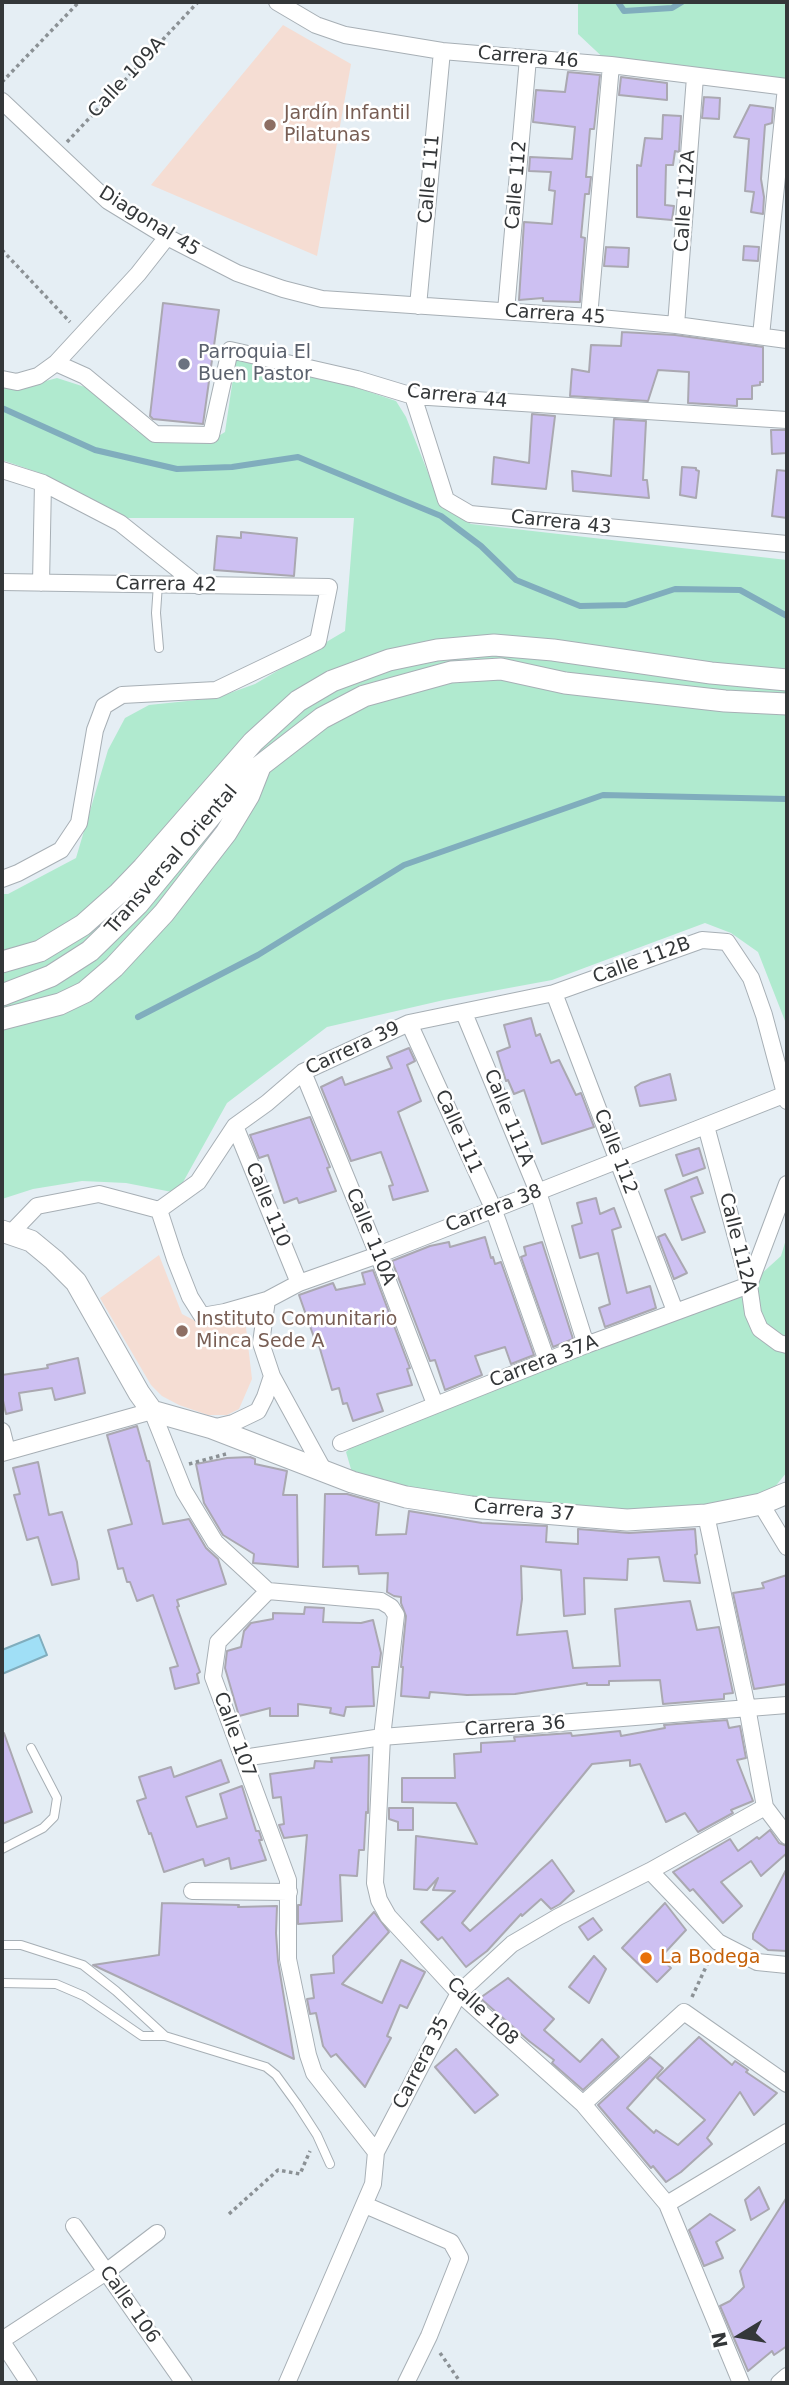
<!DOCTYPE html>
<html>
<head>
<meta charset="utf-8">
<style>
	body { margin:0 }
	#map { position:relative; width:789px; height:2385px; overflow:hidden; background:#e5eef4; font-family:"DejaVu Sans",sans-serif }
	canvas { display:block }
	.frame { position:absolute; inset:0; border:4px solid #343739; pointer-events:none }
	.north { position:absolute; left:705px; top:2301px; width:70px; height:70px; -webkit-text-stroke:5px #fff; paint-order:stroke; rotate:259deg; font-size:19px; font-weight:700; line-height:28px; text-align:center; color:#343739 }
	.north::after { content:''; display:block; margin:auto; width:24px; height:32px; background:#343739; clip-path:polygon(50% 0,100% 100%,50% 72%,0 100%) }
</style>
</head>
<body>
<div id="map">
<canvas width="789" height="2385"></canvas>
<div class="frame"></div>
<div class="north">N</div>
</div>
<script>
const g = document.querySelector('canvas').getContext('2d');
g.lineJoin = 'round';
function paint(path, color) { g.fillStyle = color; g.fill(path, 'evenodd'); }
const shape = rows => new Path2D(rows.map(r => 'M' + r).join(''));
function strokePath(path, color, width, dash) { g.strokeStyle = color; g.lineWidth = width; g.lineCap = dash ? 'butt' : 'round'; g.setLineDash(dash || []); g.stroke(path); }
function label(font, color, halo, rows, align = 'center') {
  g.font = font + ' "DejaVu Sans",sans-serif'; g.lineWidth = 5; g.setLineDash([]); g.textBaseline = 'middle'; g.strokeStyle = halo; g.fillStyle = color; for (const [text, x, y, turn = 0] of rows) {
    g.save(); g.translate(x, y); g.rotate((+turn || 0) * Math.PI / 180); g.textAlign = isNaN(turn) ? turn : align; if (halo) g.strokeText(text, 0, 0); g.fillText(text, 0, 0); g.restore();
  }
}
const education = shape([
	[283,25,351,64,317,256,151,185],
	[159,1255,182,1314,205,1326,235,1318,245,1319,252,1379,239,1409,227,1415,208,1415,179,1405,162,1396,151,1385,100,1298]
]);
const green = shape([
	[578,2,787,2,787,82,611,65,578,34],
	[236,358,355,387,396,401,406,417,440,503,471,524,787,560,787,1026,758,952,731,933,705,923,552,980,444,1000,327,1027,227,1103,177,1193,126,1183,82,1181,33,1189,2,1199,2,894,8,894,76,858,108,750,125,718,149,705,216,698,255,684,345,631,354,518,125,518,78,496,37,472,2,460,2,385,16,389,57,378,85,387,109,405,134,429,153,439,207,443,225,432],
	[787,1236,787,1472,761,1504,706,1515,472,1499,353,1476,346,1452,360,1438,749,1285,781,1256]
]);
const water = shape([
	[39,1635,47,1655,2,1674,2,1650,39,1635]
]);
const stream = shape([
	[618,2,624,11,672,8,682,2],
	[2,408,95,450,177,469,232,467,298,457,441,516,481,546,516,580,580,606,626,605,675,589,740,590,787,616],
	[138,1017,258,955,404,865,603,795,787,799]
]);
const building = shape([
	[568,72,600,75,594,129,590,129,586,177,591,177,589,194,585,194,581,237,585,238,580,302,543,301,543,298,519,300,524,222,552,224,555,191,549,190,551,172,529,171,530,157,572,159,575,127,533,122,536,90,565,92,568,72],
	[621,77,667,83,667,100,619,95,621,77],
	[704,97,720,98,719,119,702,118,704,97],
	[750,105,773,108,772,123,765,125,761,179,764,197,763,214,751,212,754,192,745,191,749,139,734,137,750,105],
	[663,115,681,116,679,152,675,151,673,165,666,165,665,205,674,206,672,220,637,217,637,165,641,166,645,138,662,139,663,115],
	[744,246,759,247,758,261,743,260,744,246],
	[606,247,629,248,628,267,604,266,606,247],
	[163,303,219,310,203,424,153,419,150,416,163,303],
	[622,332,675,335,763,347,763,382,760,382,760,385,752,386,752,399,737,399,737,406,688,403,689,372,658,370,648,401,570,396,572,369,589,372,591,345,621,346,622,332],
	[532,414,555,416,546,489,492,484,494,457,529,463,532,414],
	[614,419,646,421,643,480,647,480,649,498,573,491,572,471,611,476,614,419],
	[771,430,787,430,787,453,772,454,771,430],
	[682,467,696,468,696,470,699,471,696,498,680,495,682,467],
	[777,470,787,471,787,518,772,516,777,470],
	[241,532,297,538,294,576,214,570,217,536,241,538,241,532],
	[531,1018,536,1036,540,1034,551,1063,559,1060,576,1095,581,1093,594,1127,542,1144,524,1090,514,1094,508,1080,506,1081,497,1052,510,1047,504,1025,531,1018],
	[409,1048,415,1061,407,1065,421,1101,398,1112,428,1191,393,1200,389,1186,393,1185,381,1152,351,1161,321,1087,342,1077,345,1085,392,1068,387,1057,409,1048],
	[670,1074,676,1100,640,1106,635,1087,641,1083,670,1074],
	[310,1117,330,1167,327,1168,336,1191,299,1203,297,1198,284,1203,268,1155,259,1158,250,1135,310,1117],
	[699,1148,705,1168,683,1176,676,1155,699,1148],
	[697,1177,703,1193,691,1197,705,1232,682,1240,665,1190,697,1177],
	[596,1198,600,1214,614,1208,621,1227,612,1230,627,1293,650,1286,656,1308,605,1327,599,1308,610,1304,598,1253,580,1258,572,1226,582,1223,577,1203,596,1198],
	[665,1234,687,1273,674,1279,658,1237,665,1234],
	[485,1237,491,1258,493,1257,495,1264,501,1262,534,1355,511,1364,505,1347,475,1356,482,1375,445,1390,435,1360,430,1361,392,1261,430,1246,449,1242,450,1247,485,1237],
	[542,1242,573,1339,553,1347,521,1257,526,1255,524,1247,542,1242],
	[373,1270,410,1368,407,1369,412,1385,377,1394,383,1411,353,1421,347,1403,343,1404,339,1388,332,1390,318,1342,316,1343,299,1295,333,1283,336,1290,365,1284,362,1273,373,1270],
	[78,1358,85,1393,55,1400,52,1388,19,1393,22,1410,6,1414,2,1396,2,1375,48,1368,47,1365,78,1358],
	[137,1426,147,1461,149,1461,163,1524,189,1519,206,1548,218,1559,226,1584,177,1600,179,1606,177,1607,200,1672,197,1674,199,1683,175,1689,170,1668,178,1666,153,1595,137,1601,130,1582,127,1582,123,1568,118,1569,108,1530,132,1524,107,1435,137,1426],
	[250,1457,255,1459,255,1464,287,1471,283,1495,297,1495,298,1567,253,1563,254,1554,223,1535,204,1503,196,1464,227,1458,250,1457],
	[38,1462,49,1515,62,1512,77,1562,79,1579,52,1585,38,1537,27,1540,14,1495,20,1494,13,1468,38,1462],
	[325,1494,347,1494,379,1503,376,1535,406,1534,409,1511,482,1523,547,1526,546,1542,578,1544,578,1529,629,1533,695,1529,697,1554,695,1555,700,1583,664,1581,659,1557,628,1559,627,1580,584,1578,585,1614,564,1616,561,1570,521,1566,522,1599,517,1635,567,1631,573,1668,620,1666,615,1609,690,1601,697,1630,719,1627,733,1693,724,1694,724,1699,663,1704,660,1680,609,1681,609,1685,587,1685,587,1683,515,1694,467,1695,430,1692,429,1698,401,1696,403,1667,401,1667,406,1616,401,1603,401,1597,394,1596,387,1592,388,1573,359,1574,358,1566,323,1567,325,1494],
	[787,1575,787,1684,754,1689,733,1593,764,1588,762,1583,787,1575],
	[305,1607,324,1608,323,1622,361,1623,373,1620,381,1653,379,1667,372,1667,374,1706,346,1707,344,1716,330,1713,331,1708,298,1704,298,1716,270,1716,270,1708,239,1716,225,1668,227,1651,241,1647,244,1631,251,1623,273,1619,273,1613,304,1614,305,1607],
	[727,1720,729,1728,740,1726,746,1758,737,1760,753,1801,731,1810,733,1813,698,1832,685,1813,666,1822,640,1764,630,1766,630,1760,592,1764,462,1923,470,1931,552,1860,574,1891,560,1904,551,1909,541,1899,522,1916,521,1914,487,1951,466,1967,442,1937,438,1940,421,1922,455,1891,433,1890,438,1878,427,1890,414,1889,416,1836,477,1844,456,1803,402,1802,402,1778,455,1778,454,1754,481,1752,481,1743,515,1741,514,1737,571,1733,572,1736,620,1731,621,1736,665,1728,664,1725,727,1720],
	[4,1733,32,1812,2,1824,2,1734,4,1733],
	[369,1755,368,1813,366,1812,364,1850,359,1850,357,1876,340,1875,342,1921,298,1924,298,1905,301,1905,307,1835,284,1838,279,1825,284,1824,281,1797,273,1798,270,1774,314,1768,315,1761,332,1762,331,1758,369,1755],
	[221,1760,229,1782,186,1797,197,1827,227,1818,220,1794,242,1786,256,1831,259,1831,262,1840,259,1840,266,1860,231,1869,229,1858,205,1866,203,1859,164,1872,151,1833,149,1834,137,1801,146,1798,139,1777,171,1767,174,1777,221,1760],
	[389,1808,413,1808,413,1830,398,1830,398,1822,389,1819,389,1808],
	[770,1830,779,1843,787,1846,787,1853,761,1876,751,1861,721,1882,742,1906,723,1923,693,1889,690,1891,673,1872,730,1839,738,1851,757,1837,759,1839,770,1830],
	[787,1868,787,1951,768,1950,753,1939,753,1934,787,1868],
	[162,1903,239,1905,238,1907,277,1906,276,1933,278,1961,294,2059,93,1965,159,1955,162,1903],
	[665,1903,686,1930,660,1958,671,1968,657,1982,622,1948,665,1903],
	[374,1912,389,1932,342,1984,382,2003,401,1960,425,1972,407,2008,400,2005,387,2036,391,2038,365,2087,336,2054,331,2057,323,2046,316,2013,310,2014,307,1999,314,1998,311,1975,334,1973,333,1956,374,1912],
	[593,1918,602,1930,588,1940,579,1927,593,1918],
	[594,1956,606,1969,589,2003,569,1987,594,1956],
	[508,1978,554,2019,544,2030,580,2062,602,2039,619,2057,583,2090,552,2063,554,2060,529,2041,480,1998,508,1978],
	[699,2037,732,2065,735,2061,748,2070,746,2072,777,2093,754,2115,740,2092,707,2138,712,2144,681,2172,666,2182,653,2166,651,2168,598,2105,650,2057,663,2068,627,2108,654,2133,656,2130,678,2145,705,2120,657,2078,699,2037],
	[456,2049,498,2095,475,2113,435,2067,456,2049],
	[759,2187,769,2209,751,2220,745,2200,759,2187],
	[787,2197,787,2346,774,2355,772,2351,748,2371,720,2306,730,2301,744,2287,740,2271,787,2197],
	[710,2214,735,2230,716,2242,723,2258,704,2266,689,2230,710,2214]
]);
const path = shape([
	[2,82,79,2],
	[67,142,198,2],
	[2,250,70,322],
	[189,1464,226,1454],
	[692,1997,711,1956],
	[229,2214,278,2170,300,2174,310,2151],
	[440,2353,461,2383]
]);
const lane = shape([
	[158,584,156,613,159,648],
	[2,1849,43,1828,54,1817,57,1798,31,1748],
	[2,1945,21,1945,83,1965,116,1991,165,2036,142,2036,84,1996,56,1984,2,1983],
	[165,2036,266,2067,276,2075,297,2104,317,2135,330,2164]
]);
const street = shape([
	[277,2,316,25,345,35,442,51,611,65,787,87],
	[2,101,108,201,167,237,237,273,283,289,322,299,589,317,676,325,787,340],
	[418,306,442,51],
	[506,311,528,58],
	[589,317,611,65],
	[676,325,695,77],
	[761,336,786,87],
	[56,363,85,376,155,434,211,435,230,350,357,379,413,396,787,420],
	[2,379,17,382,38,376,56,363,138,274,167,237],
	[413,396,446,500,470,514,787,544],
	[2,470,43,483,120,523,199,586],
	[2,582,329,587,318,641,304,648,216,690,122,695,104,706,95,730,79,823,61,850,18,873,2,879],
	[41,583,43,483],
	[554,993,675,1311],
	[464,1013,538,1192,586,1345],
	[409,1023,493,1208,547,1361],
	[303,1072,378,1255,435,1404],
	[235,1126,299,1283],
	[706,1126,749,1285,753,1313,760,1329,779,1343,787,1345],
	[159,1210,198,1182,235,1126,267,1103,303,1072,409,1023,554,993,702,940,727,942,751,978,764,1015,787,1101],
	[159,1210,175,1259,190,1297,202,1316,225,1312,267,1300,299,1283,378,1255,786,1094],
	[11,1233,37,1206,99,1194,159,1210],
	[749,1285,787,1184],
	[267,1300,261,1343,272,1376,324,1471],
	[212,1428,233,1423,258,1411,265,1397,272,1376],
	[2,1431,7,1451],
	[341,1443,586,1345,749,1285],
	[2,1453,152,1411,184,1491,215,1542,268,1591],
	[761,1504,787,1547],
	[706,1515,747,1707,765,1807,787,1836],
	[268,1591,381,1601,391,1607,396,1615,382,1737,375,1883,379,1900,388,1916,459,1993,583,2104,667,2204,741,2383],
	[268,1591,218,1642,213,1677,288,1880,288,1959,308,2055,314,2073,376,2152],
	[243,1758,382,1737,787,1705],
	[650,1871,718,1942,757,1962,787,1965],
	[192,1891,289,1892],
	[583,2104,684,2012,787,2084],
	[667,2204,787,2132],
	[365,2205,451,2242,460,2258,429,2336,406,2383],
	[74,2226,184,2383],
	[2,2340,106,2272,157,2233],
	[2,2342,29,2383],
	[287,2383,373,2184,376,2152,459,1993,512,1944,558,1917,650,1871,765,1807],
	[779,2383,787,2376]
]);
const secondary = shape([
	[2,962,40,951,83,925,119,893,143,868,253,742,298,701,332,681,389,660,437,650,494,645,553,650,711,673,787,680],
	[2,995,51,976,90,951,138,904,238,783,322,718,364,696,451,672,501,669,565,683,725,701,787,704],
	[2,1019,60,1004,85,992,114,967,164,913,226,833,249,795,260,767],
	[2,1231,31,1241,54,1260,76,1282,139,1393,152,1411,212,1428,352,1482,406,1497,471,1507,627,1520,706,1515,761,1504,787,1493]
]);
const markers = [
	[270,125,7,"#8d6e63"],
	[184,364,7,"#6b7280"],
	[182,1331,7,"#8d6e63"],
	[646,1958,7,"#e8710a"]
];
const streetNames = [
	["Carrera 46",528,58,5],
	["Calle 109A",127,78,-47],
	["Calle 111",430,179,-85],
	["Calle 112",517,185,-85],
	["Calle 112A",686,201,-86],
	["Diagonal 45",149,222,32],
	["Carrera 45",555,315,4],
	["Carrera 44",457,397,6],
	["Carrera 43",561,523,6],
	["Carrera 42",166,585,1],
	["Transversal Oriental",172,860,-49],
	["Calle 112B",642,961,-20],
	["Carrera 39",353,1049,-25],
	["Calle 111A",508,1118,68],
	["Calle 111",458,1132,66],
	["Calle 112",615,1152,69],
	["Calle 110",267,1205,68],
	["Carrera 38",494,1209,-21],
	["Calle 110A",370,1237,68],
	["Calle 112A",737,1243,76],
	["Carrera 37A",544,1362,-21],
	["Carrera 37",524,1511,5],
	["Carrera 36",515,1727,-4],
	["Calle 107",234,1735,70],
	["Calle 108",482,2012,43],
	["Carrera 35",422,2063,-63],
	["Calle 106",129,2305,55]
];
const educationNames = [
	["Jardín Infantil",284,114],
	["Pilatunas",284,136],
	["Instituto Comunitario",196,1320],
	["Minca Sede A",196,1342]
];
const worshipNames = [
	["Parroquia El",198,353],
	["Buen Pastor",198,375]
];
const foodNames = [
	["La Bodega",660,1958]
];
paint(education, '#f5ddd3');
paint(green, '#b0eacf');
paint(water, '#a0dff6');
strokePath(water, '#80adbd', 2);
strokePath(stream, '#80adbd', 6);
paint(building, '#cdc0f2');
strokePath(building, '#aaa8b1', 2);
strokePath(lane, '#a7afb5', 10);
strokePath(street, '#a7afb5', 18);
strokePath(secondary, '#a7afb5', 23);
strokePath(path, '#8b9195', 3.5, [3.5, 3.5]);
strokePath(lane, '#fff', 8);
strokePath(street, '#fff', 16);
strokePath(secondary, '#fff', 21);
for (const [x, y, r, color] of markers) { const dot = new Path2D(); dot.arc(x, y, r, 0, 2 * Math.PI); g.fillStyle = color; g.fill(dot); strokePath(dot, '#fff', 2.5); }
label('19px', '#343739', '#fff', streetNames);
label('19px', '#785e54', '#fff', educationNames, 'left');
label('19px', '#5b616d', '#fff', worshipNames, 'left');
label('19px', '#c56008', '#fff', foodNames, 'left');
</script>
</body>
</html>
